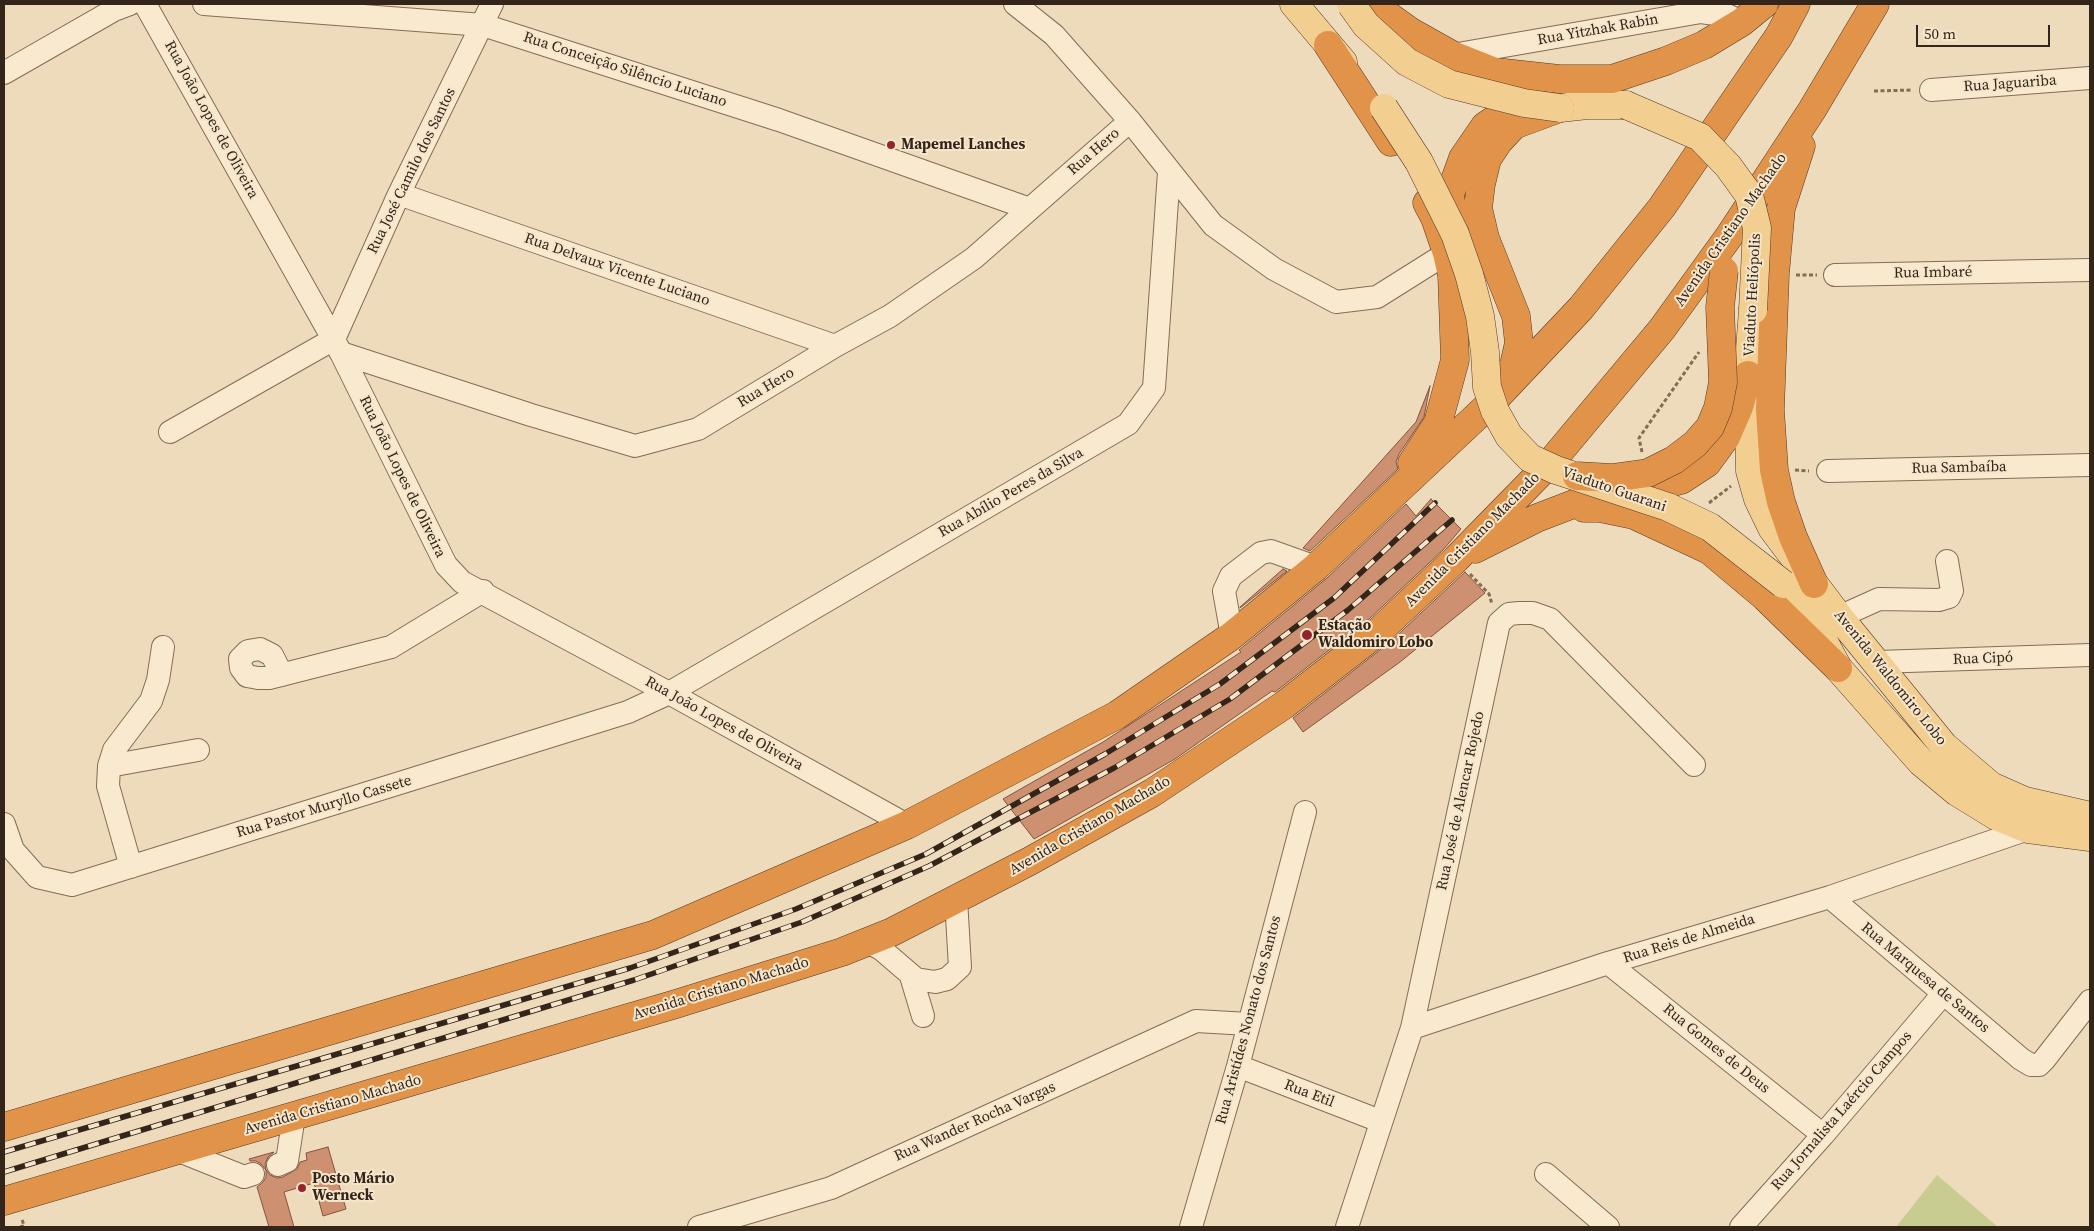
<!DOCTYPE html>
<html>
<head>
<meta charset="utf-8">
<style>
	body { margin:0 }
	#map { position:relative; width:2094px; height:1231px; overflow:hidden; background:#eedbbc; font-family:"Source Serif 4",serif }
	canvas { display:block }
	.frame { position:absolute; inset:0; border:5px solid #34251b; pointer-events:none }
	.scale { position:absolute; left:1916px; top:25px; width:134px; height:22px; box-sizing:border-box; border:2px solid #34251b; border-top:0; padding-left:6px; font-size:15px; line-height:18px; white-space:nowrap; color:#34251b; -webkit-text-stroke:4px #f5e6cb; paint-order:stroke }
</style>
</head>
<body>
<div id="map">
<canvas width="2094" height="1231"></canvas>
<div class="frame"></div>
<div class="scale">50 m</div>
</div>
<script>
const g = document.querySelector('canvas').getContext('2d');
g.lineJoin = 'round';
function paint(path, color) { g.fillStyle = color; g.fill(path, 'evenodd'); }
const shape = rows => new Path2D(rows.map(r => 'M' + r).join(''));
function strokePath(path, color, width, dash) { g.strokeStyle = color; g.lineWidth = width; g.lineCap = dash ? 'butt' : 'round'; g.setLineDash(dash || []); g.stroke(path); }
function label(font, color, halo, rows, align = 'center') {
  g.font = font + ' "Source Serif 4",serif'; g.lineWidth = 4; g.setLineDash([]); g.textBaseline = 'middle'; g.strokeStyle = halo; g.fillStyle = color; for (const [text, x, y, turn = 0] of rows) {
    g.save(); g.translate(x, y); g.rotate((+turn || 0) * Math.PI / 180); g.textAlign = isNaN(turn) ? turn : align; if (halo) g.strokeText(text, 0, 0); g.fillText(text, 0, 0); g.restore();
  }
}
const green = shape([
	[1937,1175,1998,1227,1896,1227]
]);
const building = shape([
	[1430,386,1424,417,1399,454,1396,462,1398,469,1310,551,1303,548,1416,422,1430,386],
	[1431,499,1461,529,1443,550,1369,619,1275,692,1272,691,1175,759,1034,839,1003,799,1103,742,1241,652,1239,650,1327,578,1406,504,1416,516,1431,499],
	[1283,569,1287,571,1240,608,1240,607,1283,569],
	[1465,572,1485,593,1400,662,1303,732,1293,718,1390,642,1465,572],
	[328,1147,346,1209,323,1216,314,1183,284,1192,294,1227,269,1227,257,1187,263,1182,266,1177,266,1170,261,1164,256,1161,250,1161,249,1159,274,1152,268,1157,265,1164,266,1170,270,1175,277,1178,283,1177,297,1169,300,1162,307,1160,306,1153,328,1147]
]);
const path = shape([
	[1874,91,1913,90],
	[1796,275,1817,275],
	[1642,452,1639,438,1699,352],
	[1795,470,1809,471],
	[1709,503,1731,486],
	[1470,574,1489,594,1492,604],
	[20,1227,24,1226,22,1219]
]);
const minor = shape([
	[145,4,341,353,446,565,462,582,669,693,907,825],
	[204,4,483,25,779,120,1030,209],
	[1015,4,1054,35,1130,121,1213,225,1274,269,1336,302,1377,297,1447,253],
	[1452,55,1701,12,1729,16,1742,22],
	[4,73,114,10,130,4],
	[1931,90,2090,78],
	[399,194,835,346],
	[1835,275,2090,270],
	[341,353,531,415,635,446,698,429,835,346,890,316,974,258,1130,121],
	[170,432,334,339,399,194,492,4],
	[1828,471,2090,465],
	[1839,617,1879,599,1939,600,1949,597,1952,591,1947,561],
	[1232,636,1224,591,1231,576,1261,553,1271,551,1316,567],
	[1877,662,2090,655],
	[282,675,272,655,260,649,248,651,240,659,241,668,247,676,258,678,269,678,391,647,483,591],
	[109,766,198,750],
	[4,824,13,850,37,877,72,885,628,712,669,693,1128,424,1154,388,1169,172],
	[131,867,108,786,109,766,114,750,151,701,158,680,163,647],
	[1830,897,2021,1059,2031,1065,2039,1065,2044,1060,2090,1001],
	[869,943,881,949,916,979,935,982,947,979,960,967,956,899],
	[1608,963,1823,1135],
	[911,976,923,1016],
	[1412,1028,1608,963,1830,897,2028,829],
	[1238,1066,1380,1121],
	[177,1150,244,1177,253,1174],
	[278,1165,287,1161,294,1116],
	[1546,1174,1608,1227],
	[699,1227,831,1188,1196,1021,1249,1024],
	[1191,1227,1238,1066,1305,812],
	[1347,1227,1412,1028,1499,623,1509,614,1519,613,1533,613,1550,619,1694,765],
	[1741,1227,1823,1135,1943,994]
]);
const major = shape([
	[1294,4,1343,62],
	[1560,108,1587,105,1626,105],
	[1753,310,1748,375,1750,471,1758,499,1772,528,1839,617,1944,746,1991,786,2025,801,2090,816],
	[1783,584,1816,627,1838,668,1921,762,1957,792,1996,816,2028,829,2090,837]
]);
const highway = shape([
	[1372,4,1411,32,1452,55,1495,72,1559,79,1612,79,1666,61,1704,45,1742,22,1764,4],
	[1328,45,1391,142],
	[1801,146,1781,208,1775,274,1770,410,1774,470,1781,502,1793,537,1814,584],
	[1454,230,1450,194,1463,158,1485,126,1519,103],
	[1505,381,1514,365,1519,343,1516,316,1485,238,1478,208,1481,184,1487,159,1499,141,1514,125,1560,108],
	[1412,463,1438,423,1455,360,1452,275,1447,253,1435,218,1427,203],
	[1584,508,1600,508,1634,515,1709,550,1765,597,1838,668],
	[1475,549,1537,518,1584,500,1651,488,1681,480,1707,463,1726,437,1739,407,1748,375],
	[4,1127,653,935,907,825,1117,715,1230,637,1316,567,1493,401,1581,308,1662,207,1779,36,1796,4],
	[4,1201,676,1004,842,952,892,932,1030,861,1152,793,1284,705,1379,631,1456,559,1550,463,1662,329,1730,235,1812,110,1875,4]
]);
const rail = shape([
	[4,1152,630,968,796,909,926,854,1105,754,1220,684,1334,598,1435,503],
	[4,1172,634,980,802,922,929,866,1114,768,1230,699,1348,610,1452,520]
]);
const majorBridge = shape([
	[1351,4,1366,25,1407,62,1449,84,1524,103,1560,108],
	[1626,105,1700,137,1728,166,1749,195,1757,228,1753,310],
	[1384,108,1419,162,1455,234,1469,274,1480,316,1485,352,1487,387,1495,411,1509,436,1530,458,1556,470,1668,507,1710,527,1783,584]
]);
const highwayBridge = shape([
	[1577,476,1612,478,1648,473,1674,460,1695,444,1710,427,1718,408,1723,382,1720,307,1724,271]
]);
const markers = [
	[891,145,5,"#95252d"],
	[1307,635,6,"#95252d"],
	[302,1188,5,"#95252d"]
];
const streetNames = [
	["Rua Yitzhak Rabin",1598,30,-10],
	["Rua Conceição Silêncio Luciano",625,70,18],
	["Rua Jaguariba",2010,84,-4],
	["Rua João Lopes de Oliveira",211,120,61],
	["Rua Hero",1094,152,-41],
	["Rua José Camilo dos Santos",412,171,-64],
	["Avenida Cristiano Machado",1731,230,-55],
	["Rua Delvaux Vicente Luciano",617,270,19],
	["Rua Imbaré",1933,273,-1],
	["Viaduto Heliópolis",1753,295,-87],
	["Rua Hero",766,388,-31],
	["Rua Sambaíba",1959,468,-1],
	["Rua João Lopes de Oliveira",402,477,64],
	["Viaduto Guarani",1614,490,19],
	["Rua Abílio Peres da Silva",1011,493,-30],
	["Avenida Cristiano Machado",1473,540,-45],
	["Rua Cipó",1983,659,-2],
	["Avenida Waldomiro Lobo",1890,678,51],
	["Rua João Lopes de Oliveira",724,724,29],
	["Rua José de Alencar Rojedo",1461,801,-78],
	["Rua Pastor Muryllo Cassete",324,807,-17],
	["Avenida Cristiano Machado",1090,826,-30],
	["Rua Reis de Almeida",1689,939,-17],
	["Rua Marquesa de Santos",1925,978,40],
	["Avenida Cristiano Machado",721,989,-17],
	["Rua Aristídes Nonato dos Santos",1249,1020,-75],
	["Rua Gomes de Deus",1716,1049,39],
	["Rua Etil",1309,1094,21],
	["Avenida Cristiano Machado",333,1105,-16],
	["Rua Jornalista Laércio Campos",1842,1111,-49],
	["Rua Wander Rocha Vargas",975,1122,-24]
];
const poiNames = [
	["Mapemel Lanches",901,145],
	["Estação",1318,626],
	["Waldomiro Lobo",1318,643],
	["Posto Mário",312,1179],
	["Werneck",312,1196]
];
paint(green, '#c9cc90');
paint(building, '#cd9171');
strokePath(building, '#85533b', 1);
strokePath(minor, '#856c55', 24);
strokePath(major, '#523a2a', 29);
strokePath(highway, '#523a2a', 29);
strokePath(path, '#856c55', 3, [4, 2.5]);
strokePath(minor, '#f9e9cf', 22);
strokePath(major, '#f3ce91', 28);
strokePath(highway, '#e19349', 28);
strokePath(rail, '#34251b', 5.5);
strokePath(rail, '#f5e6cb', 4, [11]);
strokePath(majorBridge, '#523a2a', 29, []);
strokePath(highwayBridge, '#523a2a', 29, []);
strokePath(majorBridge, '#f3ce91', 28);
strokePath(highwayBridge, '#e19349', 28);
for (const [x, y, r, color] of markers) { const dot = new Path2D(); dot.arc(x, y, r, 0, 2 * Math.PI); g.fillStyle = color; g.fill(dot); strokePath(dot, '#f5e6cb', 2); }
label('15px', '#34251b', '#f5e6cb', streetNames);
label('bold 15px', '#34251b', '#f5e6cb', poiNames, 'left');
</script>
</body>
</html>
